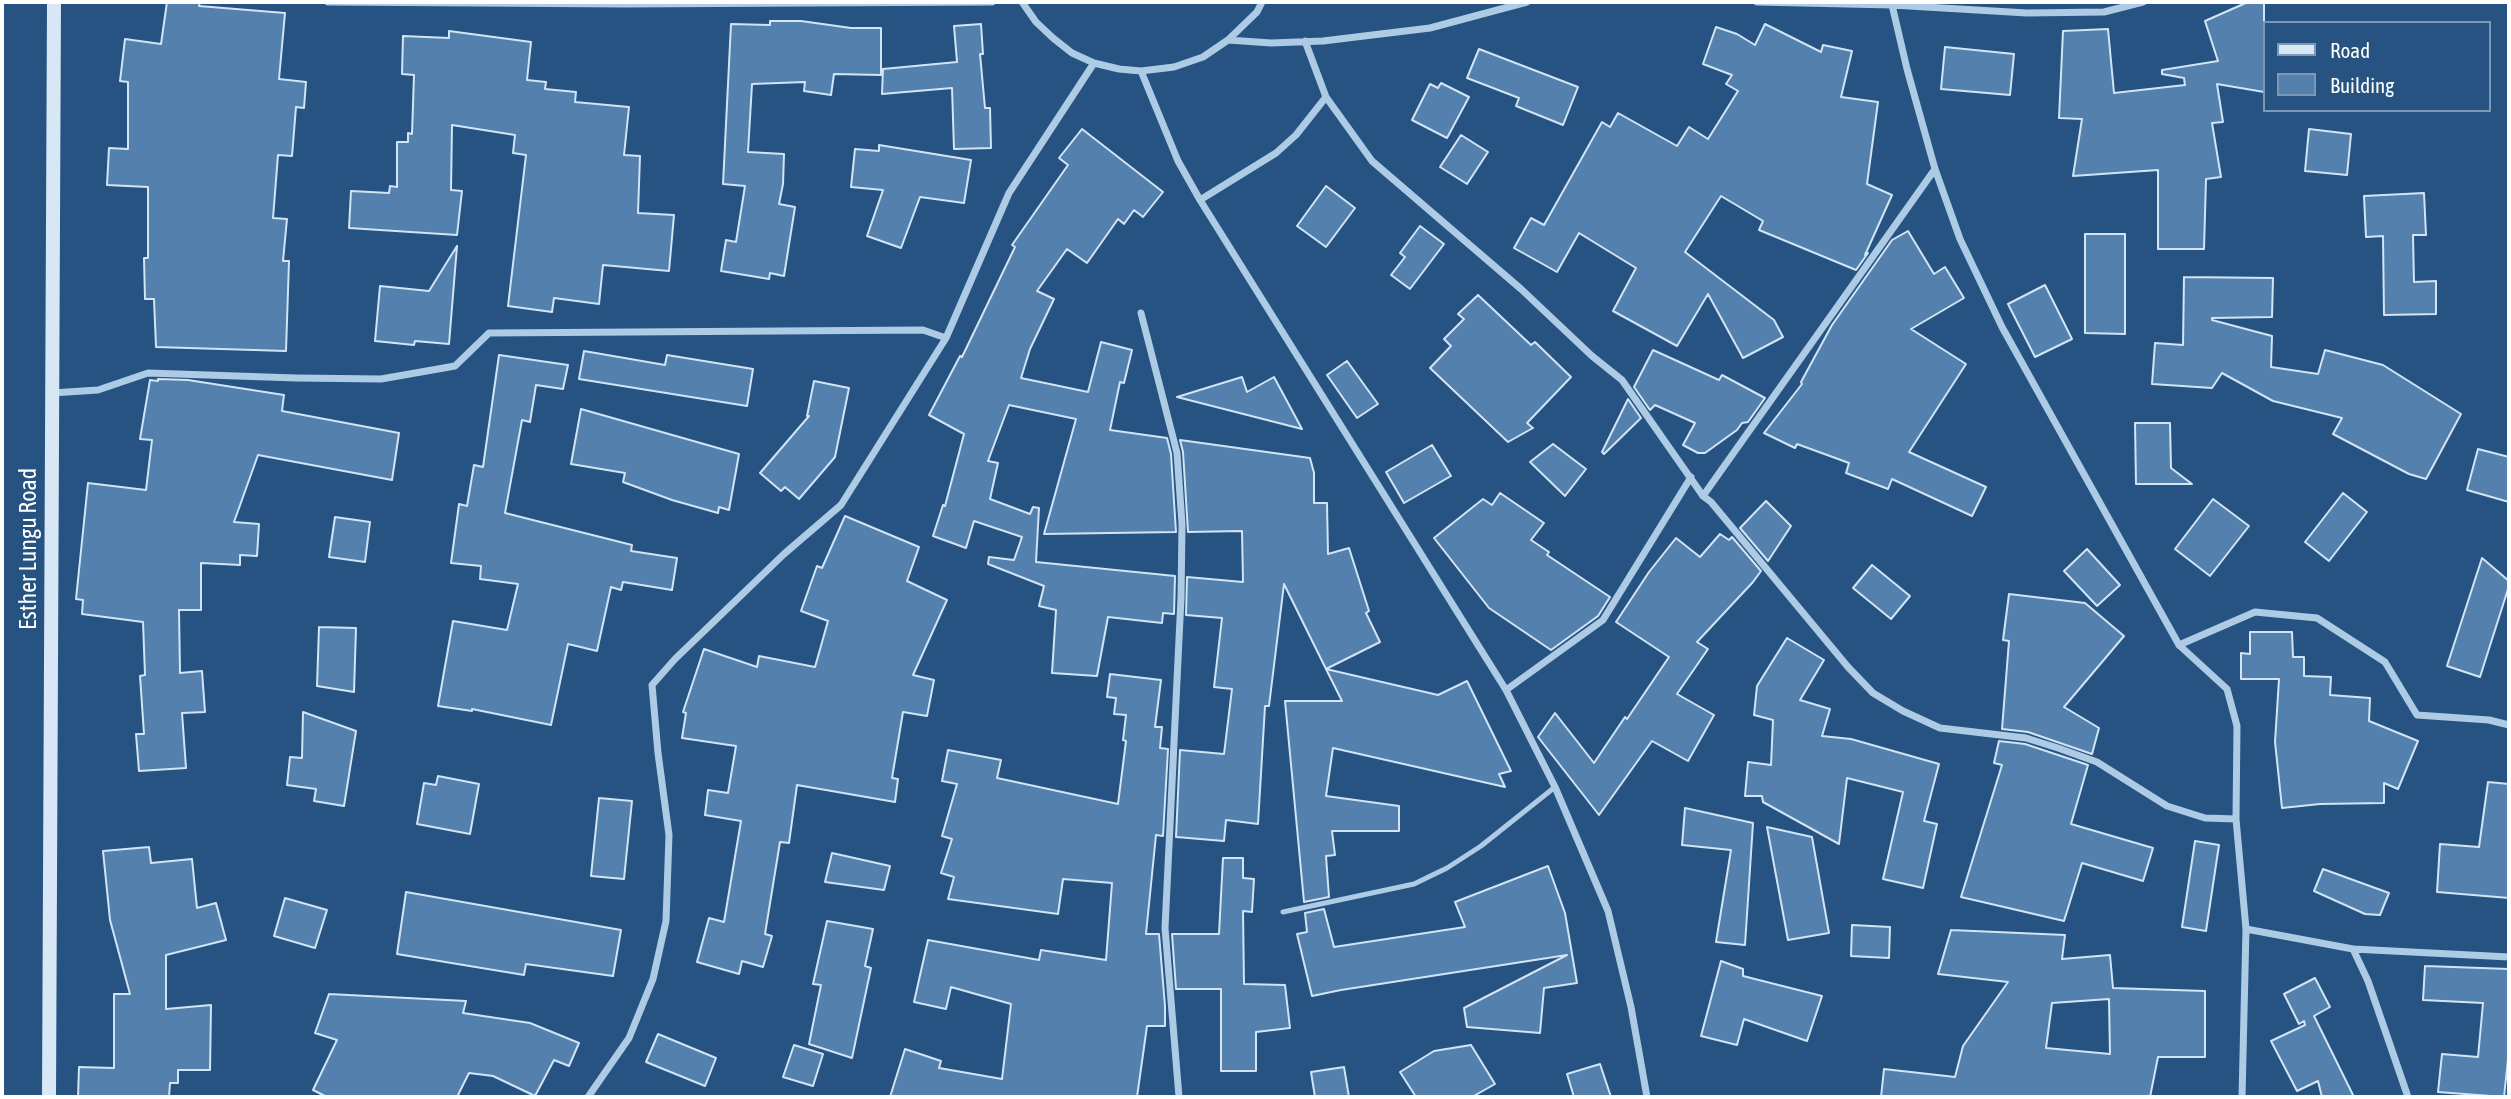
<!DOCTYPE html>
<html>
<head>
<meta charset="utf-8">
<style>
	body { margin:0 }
	#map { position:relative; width:2511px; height:1099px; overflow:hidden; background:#265381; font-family:"Asap Condensed",sans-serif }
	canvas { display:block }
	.frame { position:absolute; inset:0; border:4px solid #fff; pointer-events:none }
	.legend { position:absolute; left:2263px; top:21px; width:228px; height:91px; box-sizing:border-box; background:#265381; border:2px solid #7d98b3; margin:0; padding:9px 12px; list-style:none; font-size:21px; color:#fff }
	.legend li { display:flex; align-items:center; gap:14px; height:35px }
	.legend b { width:35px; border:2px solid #7d98b3 }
</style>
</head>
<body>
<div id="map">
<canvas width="2511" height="1099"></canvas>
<div class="frame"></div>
<ul class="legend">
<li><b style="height:9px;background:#d8e7f6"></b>Road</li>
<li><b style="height:19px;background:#5380ac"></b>Building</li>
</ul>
</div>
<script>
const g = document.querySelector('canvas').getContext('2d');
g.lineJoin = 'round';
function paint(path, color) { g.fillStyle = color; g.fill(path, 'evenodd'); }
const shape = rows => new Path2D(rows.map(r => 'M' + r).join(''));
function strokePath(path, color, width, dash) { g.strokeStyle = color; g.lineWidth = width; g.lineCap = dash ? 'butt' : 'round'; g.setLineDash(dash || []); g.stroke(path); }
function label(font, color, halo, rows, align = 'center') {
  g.font = font + ' "Asap Condensed",sans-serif'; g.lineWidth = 5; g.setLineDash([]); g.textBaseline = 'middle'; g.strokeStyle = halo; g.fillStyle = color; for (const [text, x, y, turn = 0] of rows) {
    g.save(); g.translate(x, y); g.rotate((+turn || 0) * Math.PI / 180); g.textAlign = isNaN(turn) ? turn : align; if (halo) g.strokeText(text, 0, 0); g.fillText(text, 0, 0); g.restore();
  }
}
const building = shape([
	[167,2,200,2,199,6,285,13,279,79,306,82,304,108,296,107,292,156,278,155,273,218,287,219,283,261,289,261,286,351,156,347,154,299,145,299,144,258,148,258,148,187,107,185,109,148,128,149,128,82,120,81,125,39,161,44,167,2],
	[2248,2,2264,2,2264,92,2217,84,2223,122,2212,123,2221,177,2206,179,2204,249,2158,249,2158,170,2073,176,2082,119,2059,118,2063,31,2108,29,2114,93,2185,85,2184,78,2162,74,2162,70,2218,61,2205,21,2248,2],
	[770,21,801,21,851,28,881,28,881,75,834,74,831,95,804,91,805,82,752,84,748,152,784,154,783,184,779,204,795,207,784,276,770,273,769,279,721,271,726,240,736,242,745,186,723,184,731,24,770,25,770,21],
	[981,24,983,54,980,54,985,108,990,108,991,148,954,149,952,88,882,94,883,69,957,62,954,26,981,24],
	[1765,24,1821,52,1823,45,1852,51,1841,97,1878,102,1867,184,1892,195,1865,255,1868,253,1856,270,1759,230,1763,221,1721,196,1685,252,1774,320,1783,337,1743,358,1708,294,1677,346,1613,311,1636,268,1579,233,1557,272,1514,248,1531,218,1544,225,1602,122,1610,127,1618,113,1677,146,1689,127,1708,139,1738,91,1726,84,1732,75,1703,64,1716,27,1737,34,1755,45,1765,24],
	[449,31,531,42,527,80,546,82,545,89,576,92,575,102,629,107,624,155,640,156,638,213,674,215,669,271,603,265,599,304,554,298,552,312,508,306,526,155,513,153,515,135,452,125,451,190,462,191,457,235,349,228,351,191,389,193,390,186,397,187,397,142,408,142,408,133,412,134,414,75,402,74,403,36,449,38,449,31],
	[1945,47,2014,54,2010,95,1941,89,1945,47],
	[1479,49,1578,87,1563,125,1516,106,1519,98,1467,78,1479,49],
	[1441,83,1469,97,1447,138,1412,120,1430,84,1438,88,1441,83],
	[1082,129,1163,192,1143,217,1134,210,1124,224,1118,219,1087,263,1067,249,1037,291,1054,299,1030,349,1021,378,1088,392,1101,342,1132,350,1124,383,1120,382,1110,430,1167,438,1171,454,1176,532,1044,534,1076,419,1009,405,988,461,998,463,990,499,1030,514,1033,507,1039,508,1036,562,1175,576,1174,614,1163,613,1162,623,1108,617,1097,676,1052,673,1056,610,1039,606,1044,586,988,564,989,557,1014,560,1022,537,974,521,966,548,933,536,943,505,945,506,964,434,929,415,960,356,962,357,1015,247,1012,245,1068,165,1059,158,1082,129],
	[2309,129,2351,134,2347,175,2305,171,2309,129],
	[1461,135,1488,152,1467,184,1440,167,1461,135],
	[879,145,971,160,964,203,920,197,901,248,867,236,883,190,851,187,855,149,879,151,879,145],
	[1326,186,1355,208,1326,247,1297,226,1326,186],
	[2424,193,2426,235,2413,235,2414,282,2436,281,2436,314,2384,315,2383,236,2366,237,2364,196,2424,193],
	[1420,226,1444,244,1410,289,1391,275,1405,257,1400,253,1420,226],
	[1908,231,1934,274,1945,267,1964,298,1911,329,1966,364,1909,452,1986,487,1972,516,1892,479,1888,489,1846,473,1849,463,1797,444,1795,448,1764,433,1802,384,1801,382,1832,325,1892,240,1908,231],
	[2085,234,2125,234,2125,334,2085,333,2085,234],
	[457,246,449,344,415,341,414,345,375,341,380,286,429,291,457,246],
	[2184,277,2273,278,2272,317,2212,318,2212,320,2272,336,2271,367,2318,374,2325,350,2383,365,2461,414,2426,479,2409,474,2333,434,2342,418,2273,401,2222,373,2212,388,2152,384,2155,343,2183,345,2184,277],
	[2045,285,2072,339,2035,357,2008,304,2045,285],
	[1478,295,1531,345,1535,342,1571,377,1527,423,1533,428,1508,442,1430,368,1451,346,1444,339,1464,319,1458,314,1478,295],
	[1653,350,1719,380,1722,375,1765,398,1748,422,1742,423,1737,430,1705,453,1698,453,1683,445,1695,423,1655,405,1650,410,1634,387,1653,350],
	[584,351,665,365,667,355,753,369,747,406,579,379,584,351],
	[499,355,568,365,563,389,536,385,530,422,522,420,505,513,632,545,631,551,677,558,672,590,623,582,621,590,611,587,597,651,568,644,551,725,472,709,472,711,438,706,453,621,507,630,518,584,480,579,481,566,451,563,459,504,467,506,474,465,483,467,499,355],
	[1347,361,1378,404,1357,418,1327,375,1347,361],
	[1242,377,1247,392,1274,377,1302,429,1177,397,1242,377],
	[158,379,188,380,284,395,282,411,399,433,392,480,258,455,234,522,259,524,257,556,240,555,240,565,201,563,201,610,179,610,180,673,202,671,205,712,182,713,186,768,139,771,136,734,144,734,140,676,145,675,143,622,82,614,83,600,76,599,88,483,146,490,152,440,140,439,150,380,158,381,158,379],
	[814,381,849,388,835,457,799,499,785,487,781,491,760,473,809,416,807,416,814,381],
	[1628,399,1641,418,1604,454,1602,452,1628,399],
	[581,409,739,454,729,510,719,507,718,513,672,500,623,482,625,473,571,464,581,409],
	[2135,423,2170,423,2171,468,2192,484,2136,484,2135,423],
	[1180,440,1310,458,1314,473,1314,503,1327,503,1328,554,1349,548,1369,611,1366,613,1380,642,1326,669,1284,584,1269,706,1265,706,1258,824,1226,820,1224,841,1176,837,1180,750,1224,754,1232,689,1214,687,1222,618,1186,615,1187,577,1243,582,1242,531,1188,532,1183,452,1180,440],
	[1553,444,1586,469,1565,496,1530,462,1553,444],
	[1432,445,1451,476,1404,503,1386,472,1432,445],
	[2478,449,2509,457,2509,502,2467,490,2478,449],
	[1500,493,1544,523,1531,540,1549,552,1547,555,1610,597,1598,616,1551,650,1489,608,1434,538,1483,499,1492,505,1500,493],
	[2343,493,2367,512,2329,561,2305,542,2343,493],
	[2213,499,2249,526,2210,576,2175,549,2213,499],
	[1766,501,1791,526,1768,561,1740,528,1766,501],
	[845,516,919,547,907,581,947,600,913,675,934,680,927,716,903,712,892,778,898,779,895,802,797,785,789,843,780,842,765,934,772,936,763,967,742,961,739,974,697,962,709,918,724,922,741,821,705,815,708,790,728,793,736,746,682,738,686,713,683,712,704,649,757,667,759,656,815,667,828,621,801,611,817,566,822,568,845,516],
	[335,517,370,522,365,562,329,557,335,517],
	[1720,534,1729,540,1732,537,1761,571,1753,582,1697,642,1708,649,1677,694,1714,715,1688,761,1652,741,1599,815,1538,737,1555,713,1594,763,1625,717,1627,719,1669,657,1616,622,1649,572,1676,538,1700,557,1720,534],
	[2087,549,2120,585,2097,606,2064,571,2087,549],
	[2482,558,2509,581,2509,586,2480,677,2447,666,2482,558],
	[1872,565,1910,596,1891,619,1853,588,1872,565],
	[2009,594,2085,603,2124,636,2064,707,2099,728,2092,754,2028,732,2002,729,2009,641,2003,640,2009,594],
	[319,627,356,628,354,692,317,686,319,627],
	[2250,632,2292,632,2293,657,2304,657,2304,676,2331,677,2330,695,2370,698,2369,721,2418,741,2398,789,2384,783,2384,803,2320,804,2282,808,2275,742,2279,679,2241,679,2241,653,2250,654,2250,632],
	[1787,638,1824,660,1800,700,1830,709,1822,736,1851,739,1939,764,1924,821,1937,824,1923,888,1883,879,1903,792,1847,778,1839,844,1763,802,1762,796,1745,796,1748,762,1771,765,1773,720,1754,715,1757,686,1787,638],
	[1326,669,1438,695,1467,681,1511,771,1499,774,1505,787,1333,748,1326,796,1399,806,1399,831,1332,831,1335,855,1326,856,1329,897,1304,902,1285,701,1342,701,1326,669],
	[1110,674,1161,680,1155,727,1162,727,1160,748,1168,749,1163,836,1156,835,1146,934,1159,934,1165,1006,1165,1026,1147,1026,1137,1097,890,1097,905,1049,941,1061,939,1068,1002,1079,1011,1004,951,987,946,1009,914,1002,928,940,1039,960,1041,950,1106,960,1112,883,1063,879,1058,914,948,899,954,877,941,873,952,839,942,836,957,784,942,781,948,750,1001,760,997,778,1118,804,1126,741,1123,740,1126,715,1114,714,1116,698,1107,697,1110,674],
	[303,712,356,731,344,806,314,801,316,789,287,785,290,757,302,758,303,712],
	[1999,741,2025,744,2088,765,2071,824,2153,848,2143,881,2082,863,2064,921,1961,897,2002,765,1994,763,1999,741],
	[438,776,479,784,470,834,417,824,424,783,436,785,438,776],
	[2488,782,2509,784,2509,898,2437,892,2440,844,2479,847,2488,782],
	[599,798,632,801,624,879,591,876,599,798],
	[1685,808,1753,823,1745,945,1716,942,1731,850,1682,845,1685,808],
	[1767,827,1812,837,1829,933,1788,940,1767,827],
	[2195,841,2219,845,2206,931,2182,927,2195,841],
	[149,847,151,863,192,859,197,908,216,903,226,940,166,955,166,1009,211,1005,210,1070,178,1070,178,1083,170,1083,169,1097,78,1097,79,1067,114,1068,114,994,130,994,110,920,103,851,149,847],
	[832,853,890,866,884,890,825,882,832,853],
	[1223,858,1243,858,1243,878,1254,879,1252,912,1243,911,1244,984,1285,985,1290,1028,1256,1032,1256,1071,1221,1071,1221,989,1176,989,1172,934,1219,934,1223,858],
	[1548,866,1565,913,1577,983,1544,988,1540,1033,1467,1027,1464,1008,1567,955,1341,990,1312,996,1297,934,1307,932,1305,913,1324,909,1334,947,1465,927,1455,902,1548,866],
	[2323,869,2389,893,2380,915,2365,914,2314,891,2323,869],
	[406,892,621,930,613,976,526,964,524,975,397,954,406,892],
	[285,898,327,910,315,948,274,936,285,898],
	[827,921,873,929,865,966,871,968,852,1058,809,1044,821,985,813,984,827,921],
	[1852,925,1890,927,1889,958,1851,956,1852,925],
	[1951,930,2065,935,2062,959,2110,955,2113,988,2205,991,2205,1057,2158,1057,2150,1097,1881,1097,1884,1069,1955,1077,1963,1046,2008,982,1938,974,1951,930],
	[2109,999,2110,1054,2046,1048,2052,1003,2109,999],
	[1721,961,1743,969,1743,976,1822,996,1807,1041,1744,1019,1737,1045,1701,1036,1721,961],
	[2425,966,2509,969,2509,1050,2504,1097,2438,1092,2442,1054,2478,1057,2483,1003,2423,1000,2425,966],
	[2315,978,2330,1007,2314,1016,2354,1097,2322,1097,2318,1081,2297,1091,2271,1041,2305,1025,2304,1021,2299,1024,2284,994,2315,978],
	[329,994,466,1001,463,1013,530,1023,579,1043,569,1066,554,1060,535,1096,493,1076,469,1073,457,1097,327,1097,313,1090,337,1040,315,1033,329,994],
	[658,1034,716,1058,705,1086,646,1062,658,1034],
	[794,1045,823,1054,813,1086,783,1077,794,1045],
	[1471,1045,1495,1084,1472,1097,1416,1097,1400,1072,1434,1051,1471,1045],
	[1600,1064,1611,1097,1574,1097,1567,1074,1600,1064],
	[1344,1067,1349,1097,1315,1097,1311,1072,1344,1067]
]);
const lane = shape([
	[1283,912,1414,884,1447,868,1481,846,1555,787]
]);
const street = shape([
	[328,2,625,4,992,2],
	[1022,2,1036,22,1053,38,1072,53,1094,63,1119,69,1141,71,1174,67,1203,57,1228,40,1257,12,1262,2],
	[1757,2,1892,5,2027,13,2104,12,2143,2],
	[1892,5,1907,69,1935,169,1960,239,2002,327,2179,645,2227,689,2237,726,2236,819,2246,929,2242,1097],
	[1228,40,1271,43,1323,41,1430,28,1527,2],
	[1305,41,1326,97,1372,161,1521,289,1592,356,1622,380,1703,496,1711,502,1848,667,1873,693,1903,711,1940,728,2026,738,2058,748,2097,762,2167,806,2205,818,2236,819],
	[1141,71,1178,161,1200,200,1506,690,1555,787,1608,911,1631,1007,1647,1097],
	[1200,200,1276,153,1296,135,1326,97],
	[1141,313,1177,453,1182,524,1181,598,1165,928,1179,1097],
	[52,393,98,390,148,373,296,378,381,379,455,366,489,333,923,330,946,338],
	[1703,496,1935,169],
	[2179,645,2255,612,2317,618,2385,662,2417,715,2489,720,2509,725],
	[1506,690,1603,620,1691,477],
	[2246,929,2353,949,2509,957],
	[2353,949,2368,981,2408,1097],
	[588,1097,629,1038,653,979,666,921,669,835,658,753,652,685,675,659,784,554,841,505,946,338,1009,193,1094,63]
]);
const secondary = shape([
	[49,1097,54,2]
]);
const streetNames = [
	["Esther Lungu Road",28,549,-90]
];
paint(building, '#5380ac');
strokePath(building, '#d2e4f5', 2);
strokePath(lane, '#aecbe6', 5);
strokePath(street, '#aecbe6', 7);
strokePath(secondary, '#d8e7f6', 14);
label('24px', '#fff', '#265381', streetNames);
</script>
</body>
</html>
